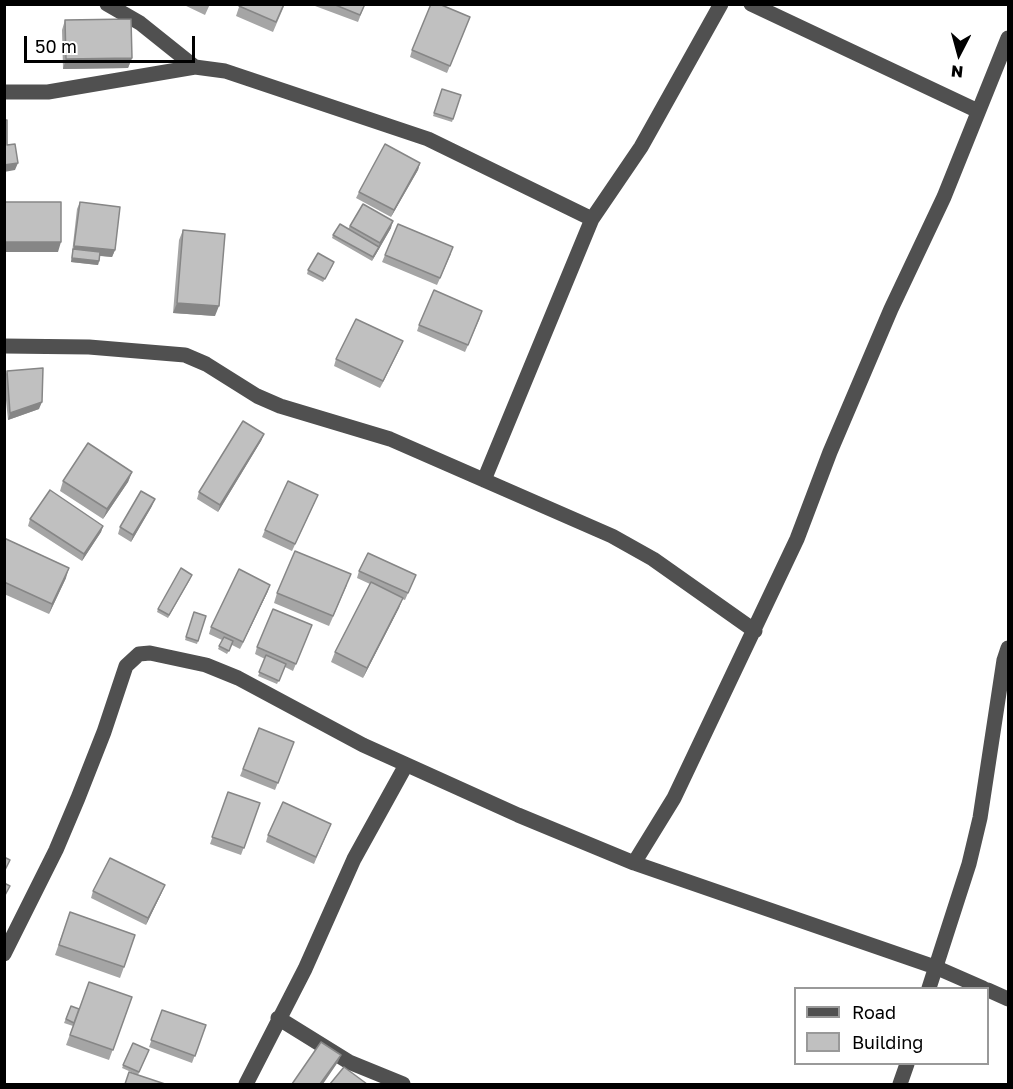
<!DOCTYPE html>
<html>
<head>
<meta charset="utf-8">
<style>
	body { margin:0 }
	#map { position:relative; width:1013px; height:1089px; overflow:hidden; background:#fff; font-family:"Golos Text",sans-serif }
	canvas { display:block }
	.frame { position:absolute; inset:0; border:6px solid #000; pointer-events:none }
	.legend { position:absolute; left:794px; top:987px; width:195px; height:78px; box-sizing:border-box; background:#fff; border:2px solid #999; margin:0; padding:8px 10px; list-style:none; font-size:18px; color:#000 }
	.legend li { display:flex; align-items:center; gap:12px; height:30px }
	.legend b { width:30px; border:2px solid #999 }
	.north { position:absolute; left:929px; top:24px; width:60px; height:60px; -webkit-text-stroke:4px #fff; paint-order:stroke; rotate:186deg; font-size:16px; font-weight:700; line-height:24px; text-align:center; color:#000 }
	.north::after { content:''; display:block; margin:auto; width:21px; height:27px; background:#000; clip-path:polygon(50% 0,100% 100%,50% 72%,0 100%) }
	.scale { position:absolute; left:24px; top:36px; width:171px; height:27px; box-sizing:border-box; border:3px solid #000; border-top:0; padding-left:8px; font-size:18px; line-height:21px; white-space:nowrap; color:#000; -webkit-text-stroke:4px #fff; paint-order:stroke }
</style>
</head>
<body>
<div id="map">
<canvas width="1013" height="1089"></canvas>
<div class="frame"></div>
<ul class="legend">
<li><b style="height:8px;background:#505050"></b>Road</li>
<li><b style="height:16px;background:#c0c0c0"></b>Building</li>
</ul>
<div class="north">N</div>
<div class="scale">50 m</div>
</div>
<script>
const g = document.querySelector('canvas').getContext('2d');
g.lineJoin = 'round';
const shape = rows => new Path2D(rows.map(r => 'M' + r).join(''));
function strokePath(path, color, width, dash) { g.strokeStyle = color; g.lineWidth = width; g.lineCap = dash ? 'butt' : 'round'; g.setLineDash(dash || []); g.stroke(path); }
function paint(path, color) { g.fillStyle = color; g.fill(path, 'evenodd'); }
const minor = shape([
	[107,4,140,23,195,67],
	[751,4,978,111],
	[4,92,48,92,195,67,225,71,428,139,592,219],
	[4,346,89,347,185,355,206,364,257,396,280,406,390,439,612,536,653,559,755,631],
	[484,480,592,219,641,147,721,4],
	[634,863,674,798,797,539,830,452,891,309,944,197,1008,38],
	[4,954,56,850,78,798,104,732,126,666,139,654,150,653,206,665,238,678,363,745,518,815,634,863,935,967,983,988],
	[929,988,969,864,980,818,1004,660,1008,648],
	[988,990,1008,999],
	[278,1018,349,1062,403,1084],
	[246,1084,305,969,354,859,406,765],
	[900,1084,907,1064]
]);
const wall = shape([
	[182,4,210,4,205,15],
	[240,4,285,4,273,32,236,16],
	[315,4,365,4,358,22,315,6],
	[470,17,447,73,410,57,412,50],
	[65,20,132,58,128,68,63,69,62,30],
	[442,89,461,95,452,122,433,116],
	[420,163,418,170,391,217,356,198,359,192],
	[80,202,115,250,112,257,100,256,98,265,71,262,77,209],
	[350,226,391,228,372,261,332,238,333,235,348,229],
	[183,230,215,316,173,313,179,240],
	[451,254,437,285,382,262,385,255],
	[333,265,323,282,307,274,308,270],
	[480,318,465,352,417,331,419,325],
	[403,341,380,388,334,366,336,359],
	[7,371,39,409,8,420,4,380],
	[264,434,261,441,218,512,197,499,199,492],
	[132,472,128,482,103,519,60,491,63,481],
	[315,502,292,551,262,537,265,530],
	[152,506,131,542,118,534,120,527],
	[30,519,103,526,101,532,82,561,28,526],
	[4,538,66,578,49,614,4,594],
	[359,571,416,575,405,600,402,599,399,608,363,678,331,662,335,652,370,584,357,578],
	[191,578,168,618,157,612,158,609],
	[347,585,329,626,274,603,277,593],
	[268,591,240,649,232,645,227,654,218,649,222,640,209,634,211,627],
	[194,612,206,616,197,644,185,640],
	[309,632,293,671,285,667,277,684,258,676,265,659,255,654,257,647],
	[259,728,294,742,275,790,240,776],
	[228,792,260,803,241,855,210,844],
	[331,824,314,864,266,842,268,835],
	[93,891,162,892,146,925,91,898],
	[70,912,124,967,120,978,55,955],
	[132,997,109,1060,66,1045,73,1026,64,1023,71,1006,79,1009],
	[162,1010,206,1025,192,1063,149,1047],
	[133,1043,149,1050,138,1075,122,1068]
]);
const shadedWall = shape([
	[132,58,128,68,63,69,66,59],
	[18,163,15,170,4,172,4,165],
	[420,163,418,170,391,217,394,210],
	[393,221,391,228,372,261,380,243],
	[4,242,61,242,58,252,4,252],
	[74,246,115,250,112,257,73,253],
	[72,258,99,261,98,265,71,262],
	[177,303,219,306,215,316,173,313],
	[403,341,400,348,380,388,383,381],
	[42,402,39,409,8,420,10,413],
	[264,434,261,441,218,512,220,505],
	[132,472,128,482,103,519,107,509],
	[155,499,152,506,131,542,133,535],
	[103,526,101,532,82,561,84,554],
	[69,568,66,578,49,614,52,604],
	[270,585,268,591,240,649,243,642],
	[403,598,399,608,363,678,367,668],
	[165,885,162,892,146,925,148,918],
	[341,1055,338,1062,323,1084,320,1084]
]);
const building = shape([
	[240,4,284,4,276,22,239,6,240,4],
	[333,4,365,4,360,15,333,4],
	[431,4,439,4,470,17,450,66,412,50,431,4],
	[131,19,132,58,66,59,65,20,131,19],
	[442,89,461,95,453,119,434,113,442,89],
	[4,120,7,120,7,145,15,144,18,163,4,165,4,120],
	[385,144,420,163,394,210,359,192,385,144],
	[4,202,61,202,61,242,4,242,4,202],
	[80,202,120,207,115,250,74,246,80,202],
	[363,204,393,221,380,243,350,226,363,204],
	[340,224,379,247,373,257,333,235,340,224],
	[398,224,453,247,440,278,385,255,398,224],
	[183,230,225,234,219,306,177,303,183,230],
	[73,249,100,252,99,261,72,258,73,249],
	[318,253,334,262,325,279,308,270,318,253],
	[434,290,482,311,468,345,419,325,434,290],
	[356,319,403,341,383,381,336,359,356,319],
	[43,368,42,402,10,413,7,371,43,368],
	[243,421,264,434,220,505,199,492,243,421],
	[88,443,132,472,107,509,63,481,88,443],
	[288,481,318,495,295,544,265,530,288,481],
	[50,490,103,526,84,554,30,519,50,490],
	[141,491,155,499,133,535,120,527,141,491],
	[4,538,69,568,52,604,4,582,4,538],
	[295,551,351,574,333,616,277,593,295,551],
	[368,553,416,575,408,593,359,571,368,553],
	[181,568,192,575,169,615,158,609,181,568],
	[239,569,270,585,243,642,211,627,239,569],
	[371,582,403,598,367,668,335,652,371,582],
	[273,609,312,625,296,664,257,647,273,609],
	[194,612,206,616,198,641,186,637,194,612],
	[224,637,233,641,229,651,219,646,224,637],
	[266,655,286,664,279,681,259,672,266,655],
	[259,728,294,742,278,783,243,769,259,728],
	[228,792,260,803,244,848,212,837,228,792],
	[283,802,331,824,316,857,268,835,283,802],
	[4,857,10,860,4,872,4,857],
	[110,858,165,885,148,918,93,891,110,858],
	[4,883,10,886,4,897,4,883],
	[70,912,135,935,124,967,59,945,70,912],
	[89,982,132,997,113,1050,70,1035,89,982],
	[71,1006,79,1009,74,1023,66,1019,71,1006],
	[162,1010,206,1025,195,1056,151,1040,162,1010],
	[321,1042,341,1055,320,1084,292,1084,321,1042],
	[133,1043,149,1050,139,1072,123,1065,133,1043],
	[344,1067,367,1084,330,1084,344,1067],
	[129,1072,165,1084,125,1084,129,1072]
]);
strokePath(minor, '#505050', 15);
paint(wall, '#a5a5a5');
paint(shadedWall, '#868686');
paint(building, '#c0c0c0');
strokePath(building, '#868686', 1.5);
</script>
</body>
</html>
